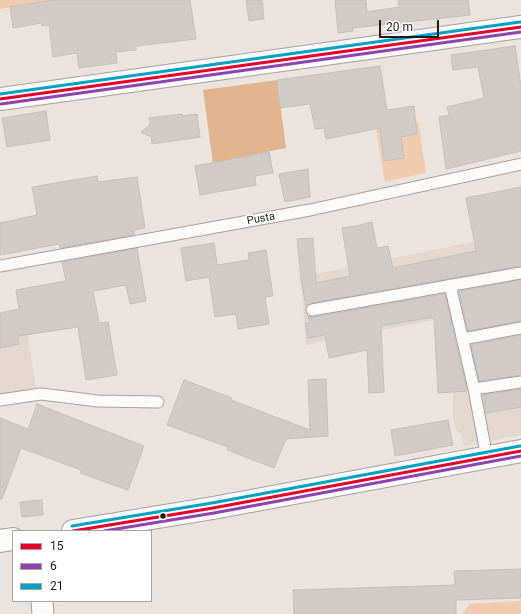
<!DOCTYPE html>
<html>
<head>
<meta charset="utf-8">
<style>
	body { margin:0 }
	#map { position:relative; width:521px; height:614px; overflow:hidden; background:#eae3de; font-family:Roboto,sans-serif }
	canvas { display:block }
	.legend { position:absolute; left:12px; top:530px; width:140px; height:72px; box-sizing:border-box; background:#fff; border:1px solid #a6a4a3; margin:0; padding:5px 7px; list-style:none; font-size:12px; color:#201c19 }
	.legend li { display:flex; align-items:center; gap:8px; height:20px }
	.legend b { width:20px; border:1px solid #a6a4a3 }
	.scale { position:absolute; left:379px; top:20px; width:60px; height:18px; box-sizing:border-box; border:2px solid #201c19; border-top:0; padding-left:5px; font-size:12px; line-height:14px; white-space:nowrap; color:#201c19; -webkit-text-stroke:3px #fff; paint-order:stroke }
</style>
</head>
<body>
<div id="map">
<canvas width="521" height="614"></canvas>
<ul class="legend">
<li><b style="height:5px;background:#e4002b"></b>15</li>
<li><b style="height:5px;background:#8e44ad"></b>6</li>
<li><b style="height:5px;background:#02a2c5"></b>21</li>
</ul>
<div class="scale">20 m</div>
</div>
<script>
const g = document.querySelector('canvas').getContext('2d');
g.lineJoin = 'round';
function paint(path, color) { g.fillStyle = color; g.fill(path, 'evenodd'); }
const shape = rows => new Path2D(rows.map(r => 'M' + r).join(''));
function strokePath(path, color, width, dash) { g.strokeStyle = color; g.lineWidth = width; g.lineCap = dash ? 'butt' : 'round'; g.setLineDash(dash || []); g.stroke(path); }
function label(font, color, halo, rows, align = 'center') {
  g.font = font + ' Roboto,sans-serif'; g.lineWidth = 3.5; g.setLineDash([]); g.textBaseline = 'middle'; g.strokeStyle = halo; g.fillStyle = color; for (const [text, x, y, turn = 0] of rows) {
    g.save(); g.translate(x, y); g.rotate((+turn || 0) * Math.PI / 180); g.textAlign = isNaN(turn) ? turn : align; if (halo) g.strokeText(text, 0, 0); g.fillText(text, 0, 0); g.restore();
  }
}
const built = shape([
	[521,232,521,435,464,446,461,434,456,430,453,417,453,392,438,393,434,320,306,345,301,277],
	[26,325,36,388,0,395,0,329]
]);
const green = shape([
	[0,0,52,0,0,9],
	[418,121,426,173,385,182,376,129],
	[521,601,521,614,461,614,470,604]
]);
const forest = shape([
	[277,80,286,148,213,163,203,90]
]);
const building = shape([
	[52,0,190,0,196,39,136,46,136,50,116,52,117,63,79,68,77,53,53,57,49,25,42,26,41,23,13,28,10,7,52,0],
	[246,0,262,0,264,19,249,21,246,0],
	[335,0,366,0,367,12,399,7,398,0,468,0,470,15,353,28,353,31,338,33,335,0],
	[515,46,521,87,521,151,446,169,439,117,449,115,447,107,484,98,478,67,453,70,451,55,515,46],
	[380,66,387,110,414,106,417,134,401,137,404,158,384,161,380,128,326,139,324,128,315,129,310,104,280,108,277,80,380,66],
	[46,111,50,140,7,147,2,118,46,111],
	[182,114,182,116,197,114,200,137,152,144,151,137,141,132,150,125,149,118,182,114],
	[269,152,273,173,255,176,256,185,200,195,195,166,269,152],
	[308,169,310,197,285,202,279,174,308,169],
	[97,176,98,182,137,177,145,228,134,230,134,235,60,248,59,244,0,255,0,223,37,215,32,187,97,176],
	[521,187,521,266,311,303,306,306,301,279,297,239,313,238,316,283,350,276,342,228,356,226,372,222,377,248,388,246,393,268,476,251,466,198,521,187],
	[214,243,217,265,249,260,248,253,266,250,273,296,265,297,269,324,238,329,236,314,215,317,209,277,186,281,181,248,214,243],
	[137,248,146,301,130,304,126,285,93,291,99,323,108,322,117,375,86,380,78,327,18,336,19,344,0,348,0,313,19,309,16,290,66,281,62,262,137,248],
	[521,280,521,321,468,331,459,291,521,280],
	[445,294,467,391,438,393,434,317,381,326,384,392,369,393,367,350,329,358,325,335,308,338,305,323,310,323,308,316,313,317,445,294],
	[521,335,521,375,479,381,471,345,521,335],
	[326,379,328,436,286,439,274,468,227,450,228,447,167,425,184,380,232,398,231,400,310,430,308,380,326,379],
	[521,389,521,407,486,413,484,396,482,395,521,389],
	[37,404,144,446,128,490,80,473,81,470,21,448,2,499,0,499,0,418,28,429,37,404],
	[448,420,453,445,395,456,391,430,448,420],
	[42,500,43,515,22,517,20,502,42,500],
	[521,569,521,598,456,600,456,614,294,614,293,590,455,585,454,571,521,569]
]);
const service = shape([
	[0,266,310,210,521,164],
	[450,285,474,389,487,458],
	[312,310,521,273],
	[463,339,521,328],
	[474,389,521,382],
	[0,400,41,394,98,401,158,402]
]);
const minor = shape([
	[42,601,43,614]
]);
const tertiary = shape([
	[0,99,521,27],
	[73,531,213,508,521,451],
	[0,541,13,539]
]);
const bus1 = shape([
	[0,99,521,27],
	[73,531,213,508,521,451]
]);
const bus2 = shape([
	[1,104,521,32],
	[104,531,214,513,521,456]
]);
const bus3 = shape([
	[0,94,520,22],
	[72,526,212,503,520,446]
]);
const markers = [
	[163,516,3.5,"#201c19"]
];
const streetNames = [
	["Pusta",261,219,-10]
];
paint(built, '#e4d7cd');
paint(green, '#f0cbaf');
paint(forest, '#e2b48e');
paint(building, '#d0cbc7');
strokePath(building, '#c4bfbb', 1);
strokePath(service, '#a6a09d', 13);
strokePath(minor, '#a6a09d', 23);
strokePath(tertiary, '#a6a09d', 24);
strokePath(service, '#fcfbfa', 11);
strokePath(minor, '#fcfbfa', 21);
strokePath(tertiary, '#fcfbfa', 22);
strokePath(bus1, '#e4002b', 3);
strokePath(bus2, '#8e44ad', 3);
strokePath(bus3, '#02a2c5', 3);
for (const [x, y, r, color] of markers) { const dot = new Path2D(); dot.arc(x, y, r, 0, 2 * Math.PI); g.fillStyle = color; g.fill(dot); strokePath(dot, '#fff', 1.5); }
label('11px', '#201c19', '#fff', streetNames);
</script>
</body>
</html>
